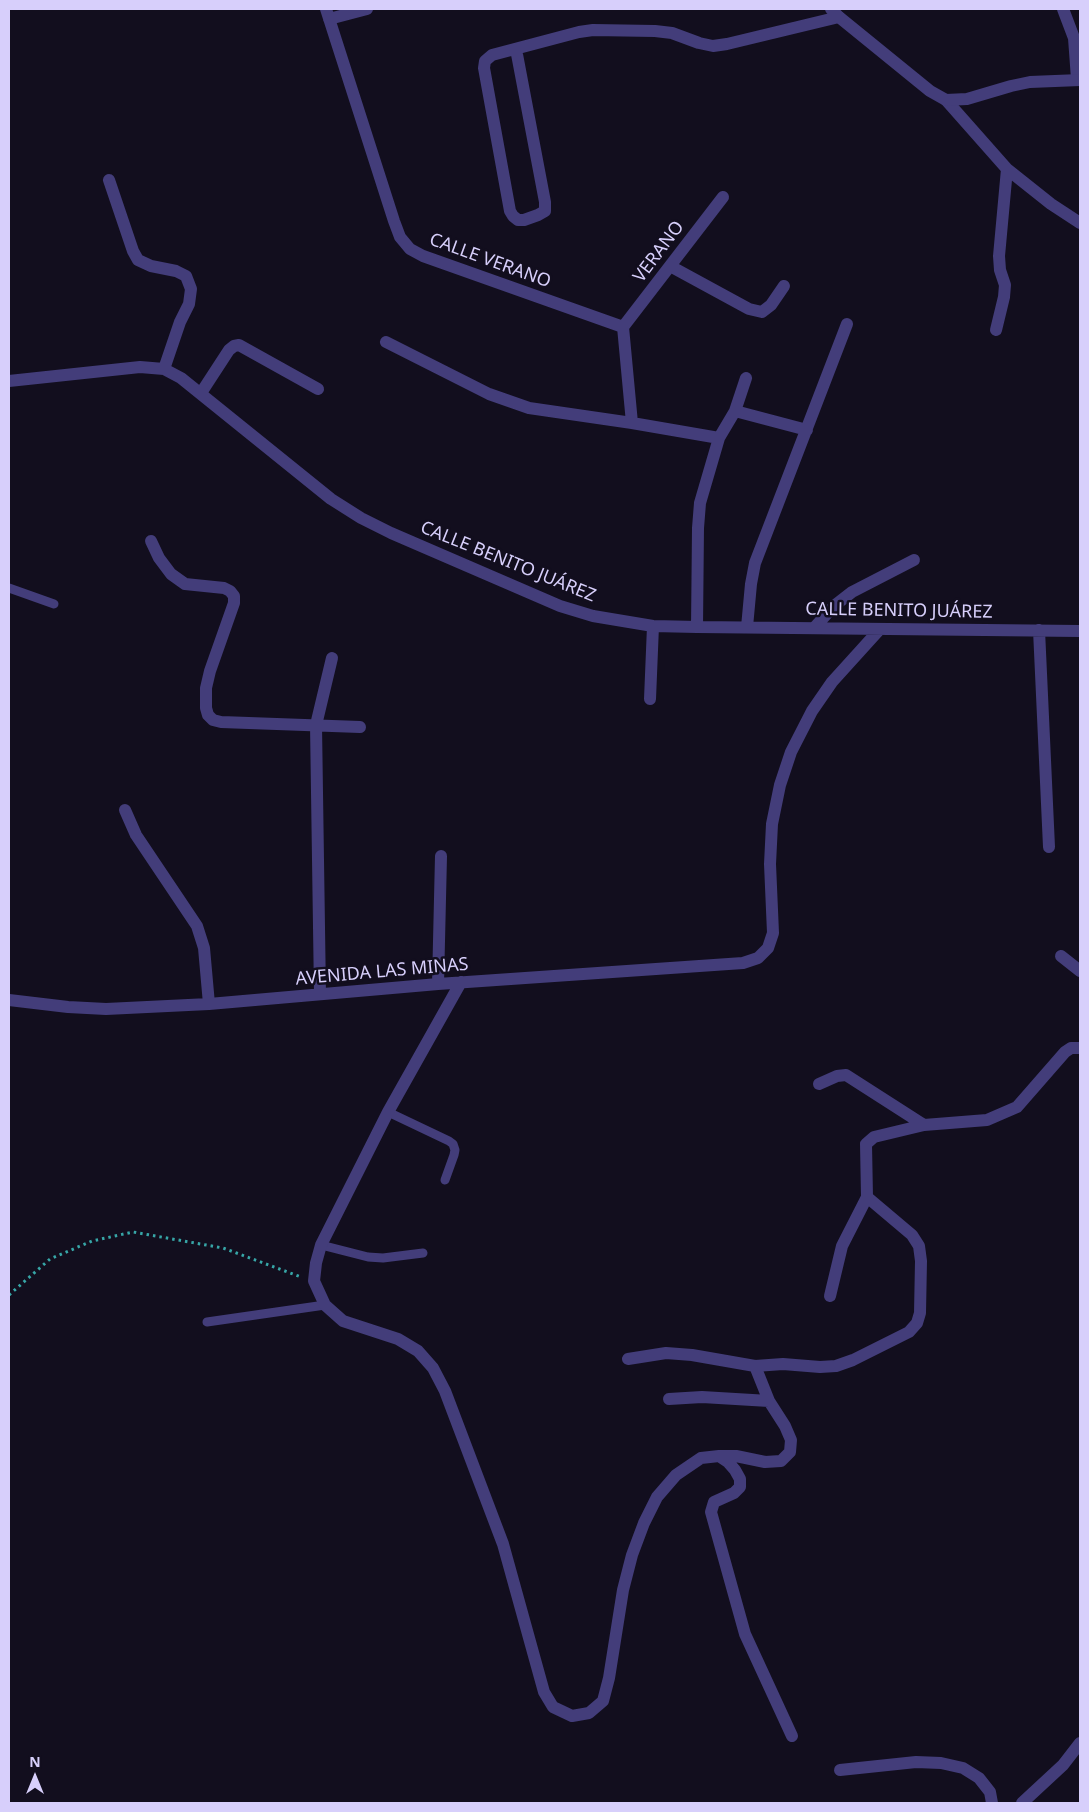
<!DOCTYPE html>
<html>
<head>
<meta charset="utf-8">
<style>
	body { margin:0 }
	#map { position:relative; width:1089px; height:1812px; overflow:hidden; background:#120e1e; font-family:"Noto Sans",sans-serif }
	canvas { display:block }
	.frame { position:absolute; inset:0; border:10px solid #d7cffb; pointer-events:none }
	.north { position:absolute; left:10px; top:1752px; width:50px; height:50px; -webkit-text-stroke:4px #120e1e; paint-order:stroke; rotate:0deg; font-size:14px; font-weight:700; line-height:20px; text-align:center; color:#d7cffb }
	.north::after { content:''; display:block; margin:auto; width:18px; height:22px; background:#d7cffb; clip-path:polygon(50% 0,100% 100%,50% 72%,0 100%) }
</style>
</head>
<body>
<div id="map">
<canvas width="1089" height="1812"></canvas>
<div class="frame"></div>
<div class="north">N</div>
</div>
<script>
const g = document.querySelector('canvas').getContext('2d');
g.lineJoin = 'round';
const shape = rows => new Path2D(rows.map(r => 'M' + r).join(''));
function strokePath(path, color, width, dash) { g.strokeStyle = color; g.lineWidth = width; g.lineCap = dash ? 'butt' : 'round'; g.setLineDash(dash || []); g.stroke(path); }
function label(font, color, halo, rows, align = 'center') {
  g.font = font + ' "Noto Sans",sans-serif'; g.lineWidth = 5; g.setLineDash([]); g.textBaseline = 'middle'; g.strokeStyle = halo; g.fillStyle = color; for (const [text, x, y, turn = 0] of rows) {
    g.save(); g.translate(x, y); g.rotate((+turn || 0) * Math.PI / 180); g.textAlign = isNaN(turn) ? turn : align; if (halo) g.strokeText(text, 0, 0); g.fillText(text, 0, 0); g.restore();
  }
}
const path = shape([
	[9,1295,50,1259,92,1241,133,1232,223,1248,301,1277]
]);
const service = shape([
	[9,588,54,604],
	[388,1112,449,1141,453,1144,455,1150,454,1155,445,1180],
	[321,1245,368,1257,383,1258,423,1253],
	[207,1322,325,1305]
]);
const minor = shape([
	[326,9,394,221,400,237,410,249,423,256,623,327],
	[1063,9,1074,38,1077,79],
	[329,19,367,9],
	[516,49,545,202,545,211,538,215,524,220,518,220,513,216,510,211,484,68,485,61,492,55,579,32,593,30,655,31,672,33,699,43,713,46,727,44,839,17],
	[946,100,1007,169,1051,204,1080,223],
	[109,180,133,251,138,260,151,266,176,271,186,276,191,289,189,304,180,322,164,369],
	[670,266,749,309,762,312,771,305,784,286],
	[623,327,723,197],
	[623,327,632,423],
	[996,330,1004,297,1005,285,1000,270,999,256,1007,169],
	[386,342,489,394,529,408,632,423,719,438],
	[9,381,140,367,164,369,181,378,331,499,361,518,391,533,560,606,593,616,653,626,697,627,1080,631],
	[201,393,229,350,234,346,239,345,318,389],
	[735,411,807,430],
	[151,541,159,558,171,574,185,584,224,588,230,591,234,596,234,603,210,671,206,688,206,708,208,715,213,720,221,722,360,727],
	[697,627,698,528,700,503,719,438,735,411,746,378],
	[747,627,751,584,755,563,847,324],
	[814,628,834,606,852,592,914,560],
	[1039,630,1049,847],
	[650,699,653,626],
	[125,810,136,835,197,926,204,948,209,1004],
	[1061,956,1080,971],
	[461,982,388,1112,321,1245,316,1263,314,1281,325,1305,343,1321,398,1339,418,1351,433,1368,445,1391,503,1544,544,1692,553,1707,572,1716,589,1713,603,1701,609,1678,623,1590,632,1555,644,1523,657,1497,676,1475,701,1458,719,1456,728,1462,735,1470,740,1479,740,1487,734,1493,714,1502,711,1512,745,1634,792,1736],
	[438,984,441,856],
	[320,994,316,725,332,658],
	[9,1000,68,1007,106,1009,209,1004,438,984,743,963,758,958,768,948,773,933,770,864,772,824,780,785,791,752,812,711,832,682,880,629],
	[819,1084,837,1076,846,1075,924,1125,987,1120,1017,1107,1065,1052,1071,1048,1080,1048],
	[830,1296,842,1246,867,1197,866,1144,874,1137,924,1125],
	[628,1359,666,1353,692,1355,755,1366,769,1401,785,1426,791,1440,790,1452,781,1461,765,1462,736,1456,719,1456],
	[755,1366,783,1364,820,1367,836,1366,853,1360,909,1332,917,1323,920,1313,921,1261,919,1246,912,1235,867,1197],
	[669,1399,702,1397,769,1401],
	[840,1770,916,1762,941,1763,963,1768,979,1778,990,1792,992,1803],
	[1022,1803,1063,1765,1080,1743]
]);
const tertiary = shape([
	[831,9,839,17,930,91,946,100,967,99,1011,86,1030,82,1080,80]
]);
const streetNames = [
	["VERANO",659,252,-53],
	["CALLE VERANO",490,261,20],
	["CALLE BENITO JUÁREZ",508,562,22],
	["CALLE BENITO JUÁREZ",899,611,1],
	["AVENIDA LAS MINAS",382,972,-5]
];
strokePath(path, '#37a6a7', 3, [2.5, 4]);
strokePath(service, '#433d7a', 9);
strokePath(minor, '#433d7a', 12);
strokePath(tertiary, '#433d7a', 12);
label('18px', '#d7cffb', '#120e1e', streetNames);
</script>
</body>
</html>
